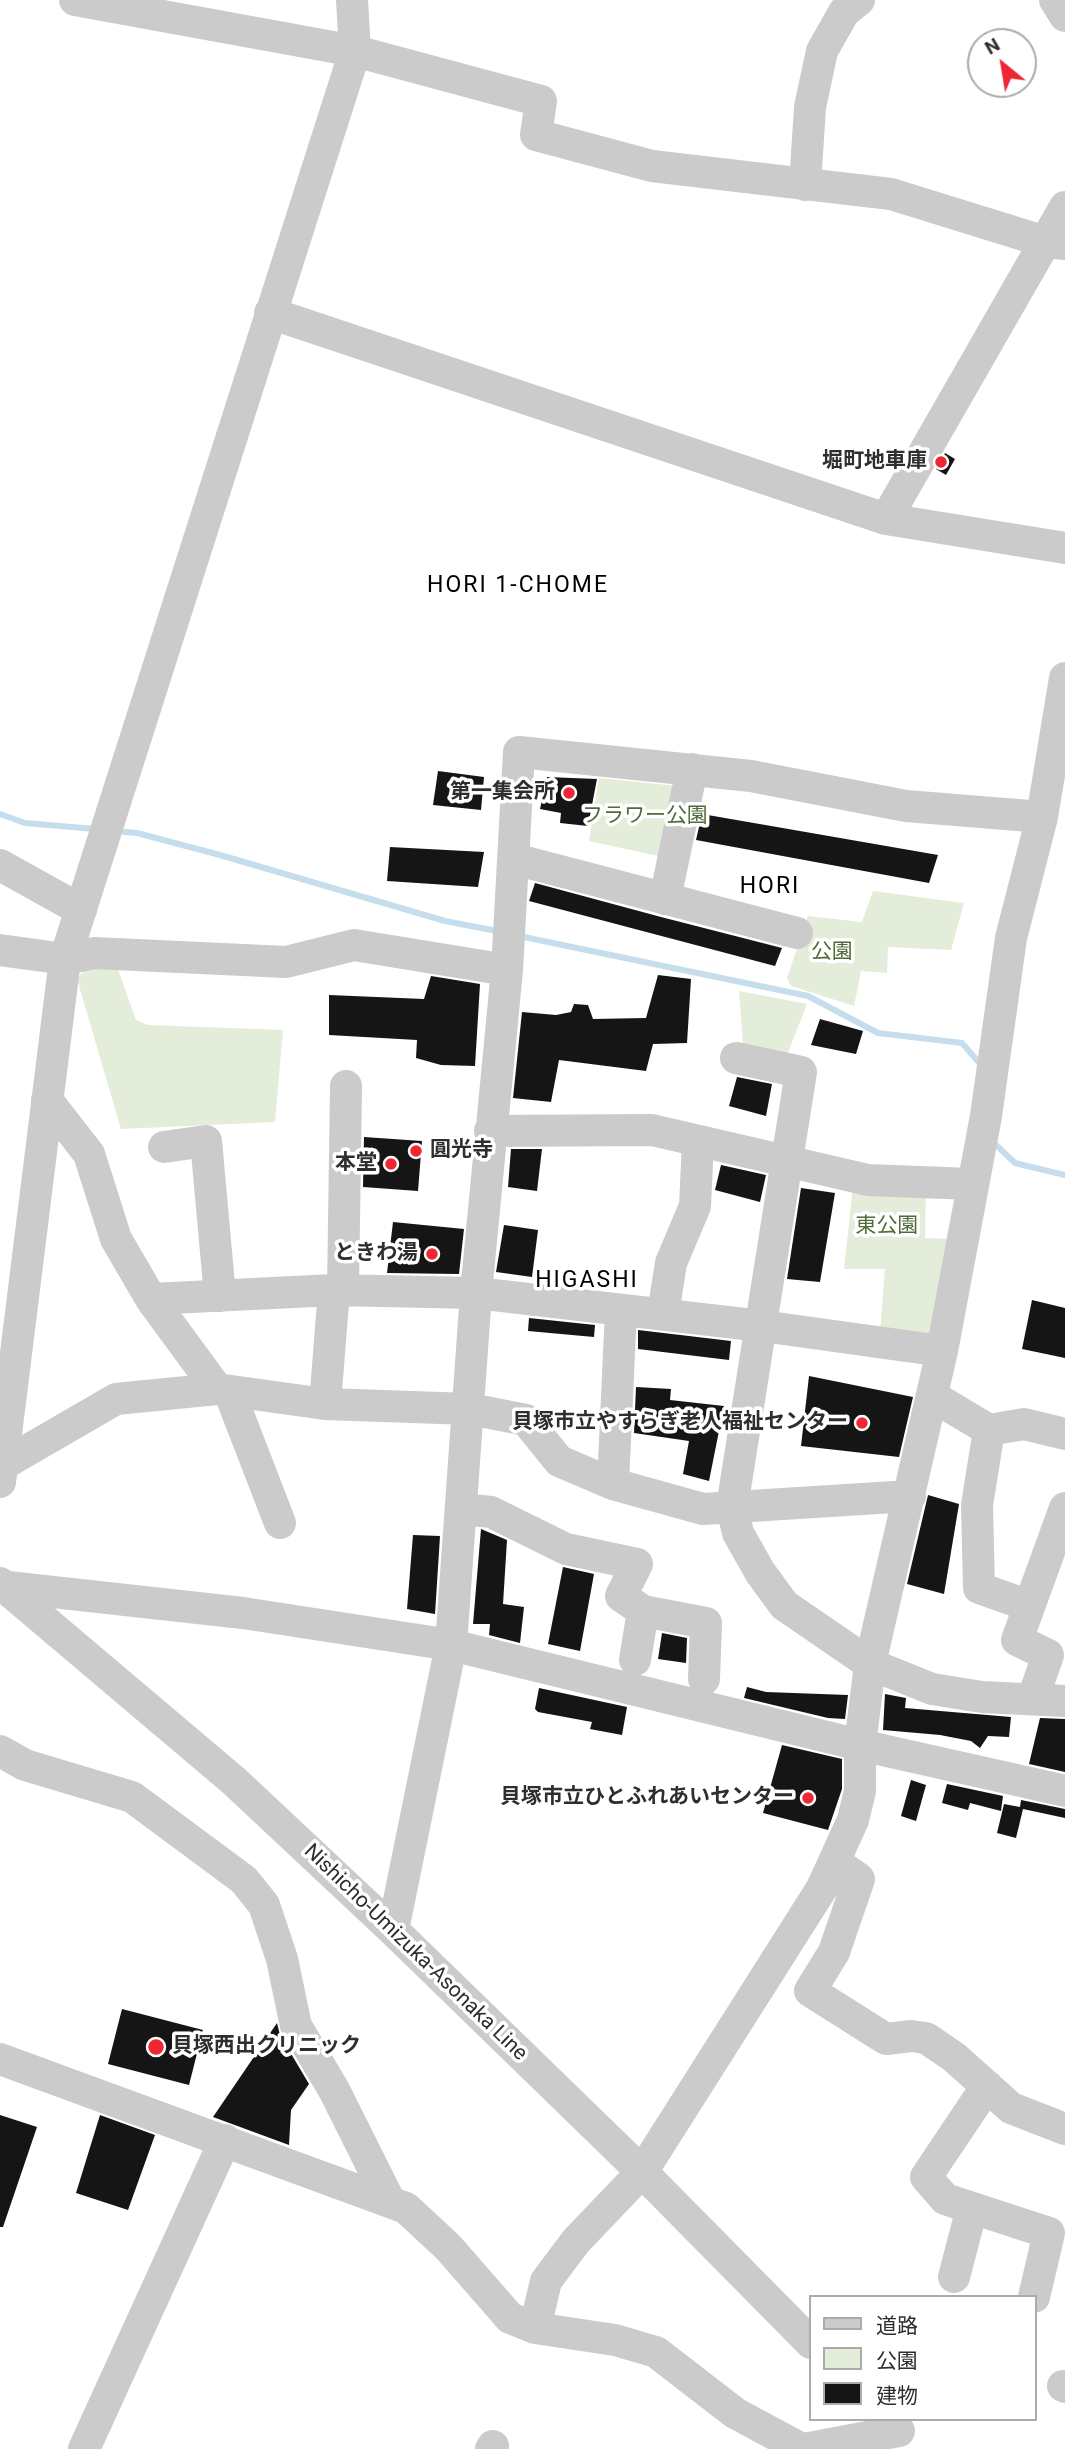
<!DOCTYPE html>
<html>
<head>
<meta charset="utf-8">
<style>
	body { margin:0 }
	#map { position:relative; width:1065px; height:2449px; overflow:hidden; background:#fff; font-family:Roboto,"Noto Sans JP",sans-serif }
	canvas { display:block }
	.legend { position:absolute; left:809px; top:2295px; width:228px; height:126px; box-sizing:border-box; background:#fff; border:2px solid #ababab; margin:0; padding:9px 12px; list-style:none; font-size:21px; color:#2e2e2e }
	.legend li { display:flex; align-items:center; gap:14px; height:35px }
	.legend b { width:35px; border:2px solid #ababab }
	.north { position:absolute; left:967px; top:28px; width:70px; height:70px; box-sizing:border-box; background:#fff; border:2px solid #ababab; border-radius:50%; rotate:330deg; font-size:19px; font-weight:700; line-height:28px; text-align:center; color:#2e2e2e }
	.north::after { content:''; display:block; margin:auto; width:24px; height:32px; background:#ed2734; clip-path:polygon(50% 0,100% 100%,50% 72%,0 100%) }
</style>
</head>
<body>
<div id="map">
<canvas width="1065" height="2449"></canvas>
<ul class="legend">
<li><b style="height:9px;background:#cbcbcb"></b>道路</li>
<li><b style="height:19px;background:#e4ecda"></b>公園</li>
<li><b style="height:19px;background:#151515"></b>建物</li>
</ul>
<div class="north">N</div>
</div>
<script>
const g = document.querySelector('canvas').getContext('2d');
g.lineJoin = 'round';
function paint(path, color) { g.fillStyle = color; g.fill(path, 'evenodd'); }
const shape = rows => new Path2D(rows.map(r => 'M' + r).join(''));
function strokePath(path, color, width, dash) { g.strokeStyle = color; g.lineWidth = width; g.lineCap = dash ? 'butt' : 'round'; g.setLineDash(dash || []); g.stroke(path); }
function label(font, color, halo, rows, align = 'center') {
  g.font = font + ' Roboto,"Noto Sans JP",sans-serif'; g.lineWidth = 7; g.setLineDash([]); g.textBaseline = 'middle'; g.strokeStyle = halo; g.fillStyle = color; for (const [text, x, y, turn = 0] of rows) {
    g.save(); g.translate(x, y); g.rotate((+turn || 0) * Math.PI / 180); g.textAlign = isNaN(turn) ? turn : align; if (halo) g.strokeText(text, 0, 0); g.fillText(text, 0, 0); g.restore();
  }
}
const green = shape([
	[599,778,687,787,672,859,589,841],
	[873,891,964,903,951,950,888,947,887,973,861,971,854,1006,791,986,787,978,808,916,862,922],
	[89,964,116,964,136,1020,148,1025,283,1030,275,1122,121,1129,77,979],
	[739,991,807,1004,787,1055,743,1045],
	[854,1177,926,1183,925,1238,961,1239,942,1351,879,1345,885,1269,844,1269]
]);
const stream = shape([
	[0,814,25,823,95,829],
	[116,831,137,833,220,855,445,921,502,932],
	[519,936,808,996,878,1033,962,1043,982,1066],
	[994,1138,994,1143,1015,1163,1065,1175]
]);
const building = shape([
	[945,453,955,459,946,475,936,469],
	[438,771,484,777,481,810,433,805],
	[547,777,597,779,588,826,560,823,561,813,540,809],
	[702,814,938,855,929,883,696,840],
	[390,847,484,852,478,887,387,881],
	[535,883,661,917,782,948,775,966,529,901],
	[658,975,691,979,687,1043,653,1044,646,1071,559,1060,551,1102,513,1098,522,1012,556,1015,571,1012,574,1004,588,1005,593,1019,646,1018],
	[431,976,480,984,475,1066,441,1065,416,1058,417,1040,329,1035,329,995,424,999],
	[820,1019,863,1031,856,1054,811,1045],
	[737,1077,772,1084,766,1116,729,1106],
	[364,1137,422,1141,418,1191,363,1187],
	[511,1149,542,1149,537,1191,508,1187],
	[721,1165,766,1175,760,1202,715,1190],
	[801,1188,835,1193,820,1282,787,1279],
	[393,1222,464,1229,459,1274,387,1273],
	[504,1225,538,1230,532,1277,496,1272],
	[1032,1300,1065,1308,1065,1358,1022,1349],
	[529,1318,595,1325,594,1337,528,1331],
	[638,1330,731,1341,729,1360,638,1349],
	[809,1376,913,1397,899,1457,801,1446],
	[636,1387,671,1389,670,1400,724,1406,709,1481,683,1474,689,1441,634,1433],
	[928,1495,959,1504,944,1594,907,1584],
	[481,1529,507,1540,503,1604,524,1607,520,1643,489,1635,490,1624,473,1624],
	[413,1535,440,1536,435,1614,407,1609],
	[563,1567,594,1574,580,1651,548,1644],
	[662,1633,687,1638,686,1663,658,1659],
	[747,1687,766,1692,848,1695,845,1719,828,1718,744,1698],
	[539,1688,627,1707,622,1735,590,1729,592,1722,538,1712,535,1709],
	[885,1694,906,1698,905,1708,1011,1717,1009,1737,988,1736,980,1748,971,1741,940,1735,883,1730],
	[1040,1718,1065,1719,1065,1772,1029,1764],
	[782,1745,842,1759,842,1789,828,1830,763,1813],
	[911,1780,926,1785,916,1821,901,1816],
	[947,1784,1003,1796,1001,1811,970,1803,968,1810,942,1803],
	[1021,1800,1065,1809,1065,1818,1023,1809,1016,1838,997,1833,1004,1804,1020,1807],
	[122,2009,203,2030,189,2085,108,2064],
	[277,2023,280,2035,309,2084,291,2110,289,2145,213,2117],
	[0,2115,37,2127,3,2227,0,2227],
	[100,2115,155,2135,128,2210,76,2193]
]);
const minor = shape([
	[75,0,355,51,541,101,536,135,652,166,891,194,1046,242,1065,244],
	[1055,0,1065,16],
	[805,185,810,107,822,51,844,12,859,0],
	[270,313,886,519,1065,548],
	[886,519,1065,207],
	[514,859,797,933],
	[0,865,81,910],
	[665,899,692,769],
	[0,950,65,959,94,953,286,962,354,945,507,970],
	[736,1058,801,1072,732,1507,738,1533,760,1572,784,1605,870,1664,932,1689,982,1697,1065,1701],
	[47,1100,89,1154,116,1239,151,1299,217,1389],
	[490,1131,652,1130,868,1180,971,1184],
	[164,1147,206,1141,220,1296],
	[343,1290,346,1086],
	[151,1299,334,1290,476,1293,762,1326,942,1351],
	[663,1314,671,1263,695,1206,698,1141],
	[229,1391,280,1523],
	[932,1396,989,1430,1024,1424,1065,1434],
	[325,1404,334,1290],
	[989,1430,977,1505,979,1588,1027,1605],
	[2,1465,116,1399,217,1389,325,1404,470,1409,526,1420,559,1461,613,1484,703,1509,910,1496],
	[0,1482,65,959,355,51,352,0],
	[613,1484,621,1310],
	[462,1509,491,1512,566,1549,637,1564,621,1596,643,1611,706,1623,704,1679],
	[0,1583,234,1781,393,1930,642,2172,811,2343],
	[8,1587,243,1613,451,1645,860,1745,1065,1791],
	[635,1660,643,1611],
	[1033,1698,1048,1655,1017,1640,1065,1508],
	[0,1751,25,1765,132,1797,244,1880,264,1905,282,1959,296,2026,334,2090,390,2202],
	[836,1863,859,1879,834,1952,810,1991,886,2039,911,2036,926,2038,954,2057,1011,2108,1065,2129],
	[393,1930,451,1645,476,1293,507,970,519,752,751,776,906,806,1042,817],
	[0,2059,406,2208,448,2247,510,2318,535,2328,615,2340,656,2352,735,2413,802,2449],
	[987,2086,926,2177,945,2199,1049,2233,1034,2297],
	[954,2277,972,2208],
	[535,2328,546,2281,576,2241,642,2172,822,1888,853,1820,860,1791,860,1745,870,1664,942,1351,986,1116,1011,938,1042,817,1065,678],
	[1063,2386,1065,2387],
	[84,2449,225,2140],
	[491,2449,493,2446],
	[804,2449,899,2431]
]);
const markers = [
	[941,462,7,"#ed2734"],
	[569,793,7,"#ed2734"],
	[416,1151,7,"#ed2734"],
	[391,1164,7,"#ed2734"],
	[432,1254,7,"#ed2734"],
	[862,1423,7,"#ed2734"],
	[808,1798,7,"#ed2734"],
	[156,2047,9,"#ed2734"]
];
const poiNames = [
	["堀町地車庫",927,462],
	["第一集会所",555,793],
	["圓光寺",430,1151,"left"],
	["本堂",377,1164],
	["ときわ湯",418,1254],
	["貝塚市立やすらぎ老人福祉センター",848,1423],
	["貝塚市立ひとふれあいセンター",794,1798],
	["貝塚西出クリニック",172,2047,"left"]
];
const parkNames = [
	["フラワー公園",645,817],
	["公園",832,953],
	["東公園",887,1227]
];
const streetNames = [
	["Nishicho-Umizuka-Asonaka Line",415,1953,44]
];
const neighbourhoodNames = [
	["HORI 1-CHOME",518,586],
	["HORI",770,887],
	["HIGASHI",587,1281]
];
paint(green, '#e4ecda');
strokePath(stream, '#c5dded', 6);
paint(building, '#151515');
strokePath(minor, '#cbcbcb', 32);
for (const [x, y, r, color] of markers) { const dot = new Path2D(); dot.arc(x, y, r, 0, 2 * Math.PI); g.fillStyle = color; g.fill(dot); strokePath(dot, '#fff', 2.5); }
label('bold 21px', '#2e2e2e', '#fff', poiNames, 'right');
label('21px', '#506b39', '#fff', parkNames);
label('21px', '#2e2e2e', '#fff', streetNames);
g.letterSpacing = '2px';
label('23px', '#000', '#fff', neighbourhoodNames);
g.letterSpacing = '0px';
</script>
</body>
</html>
